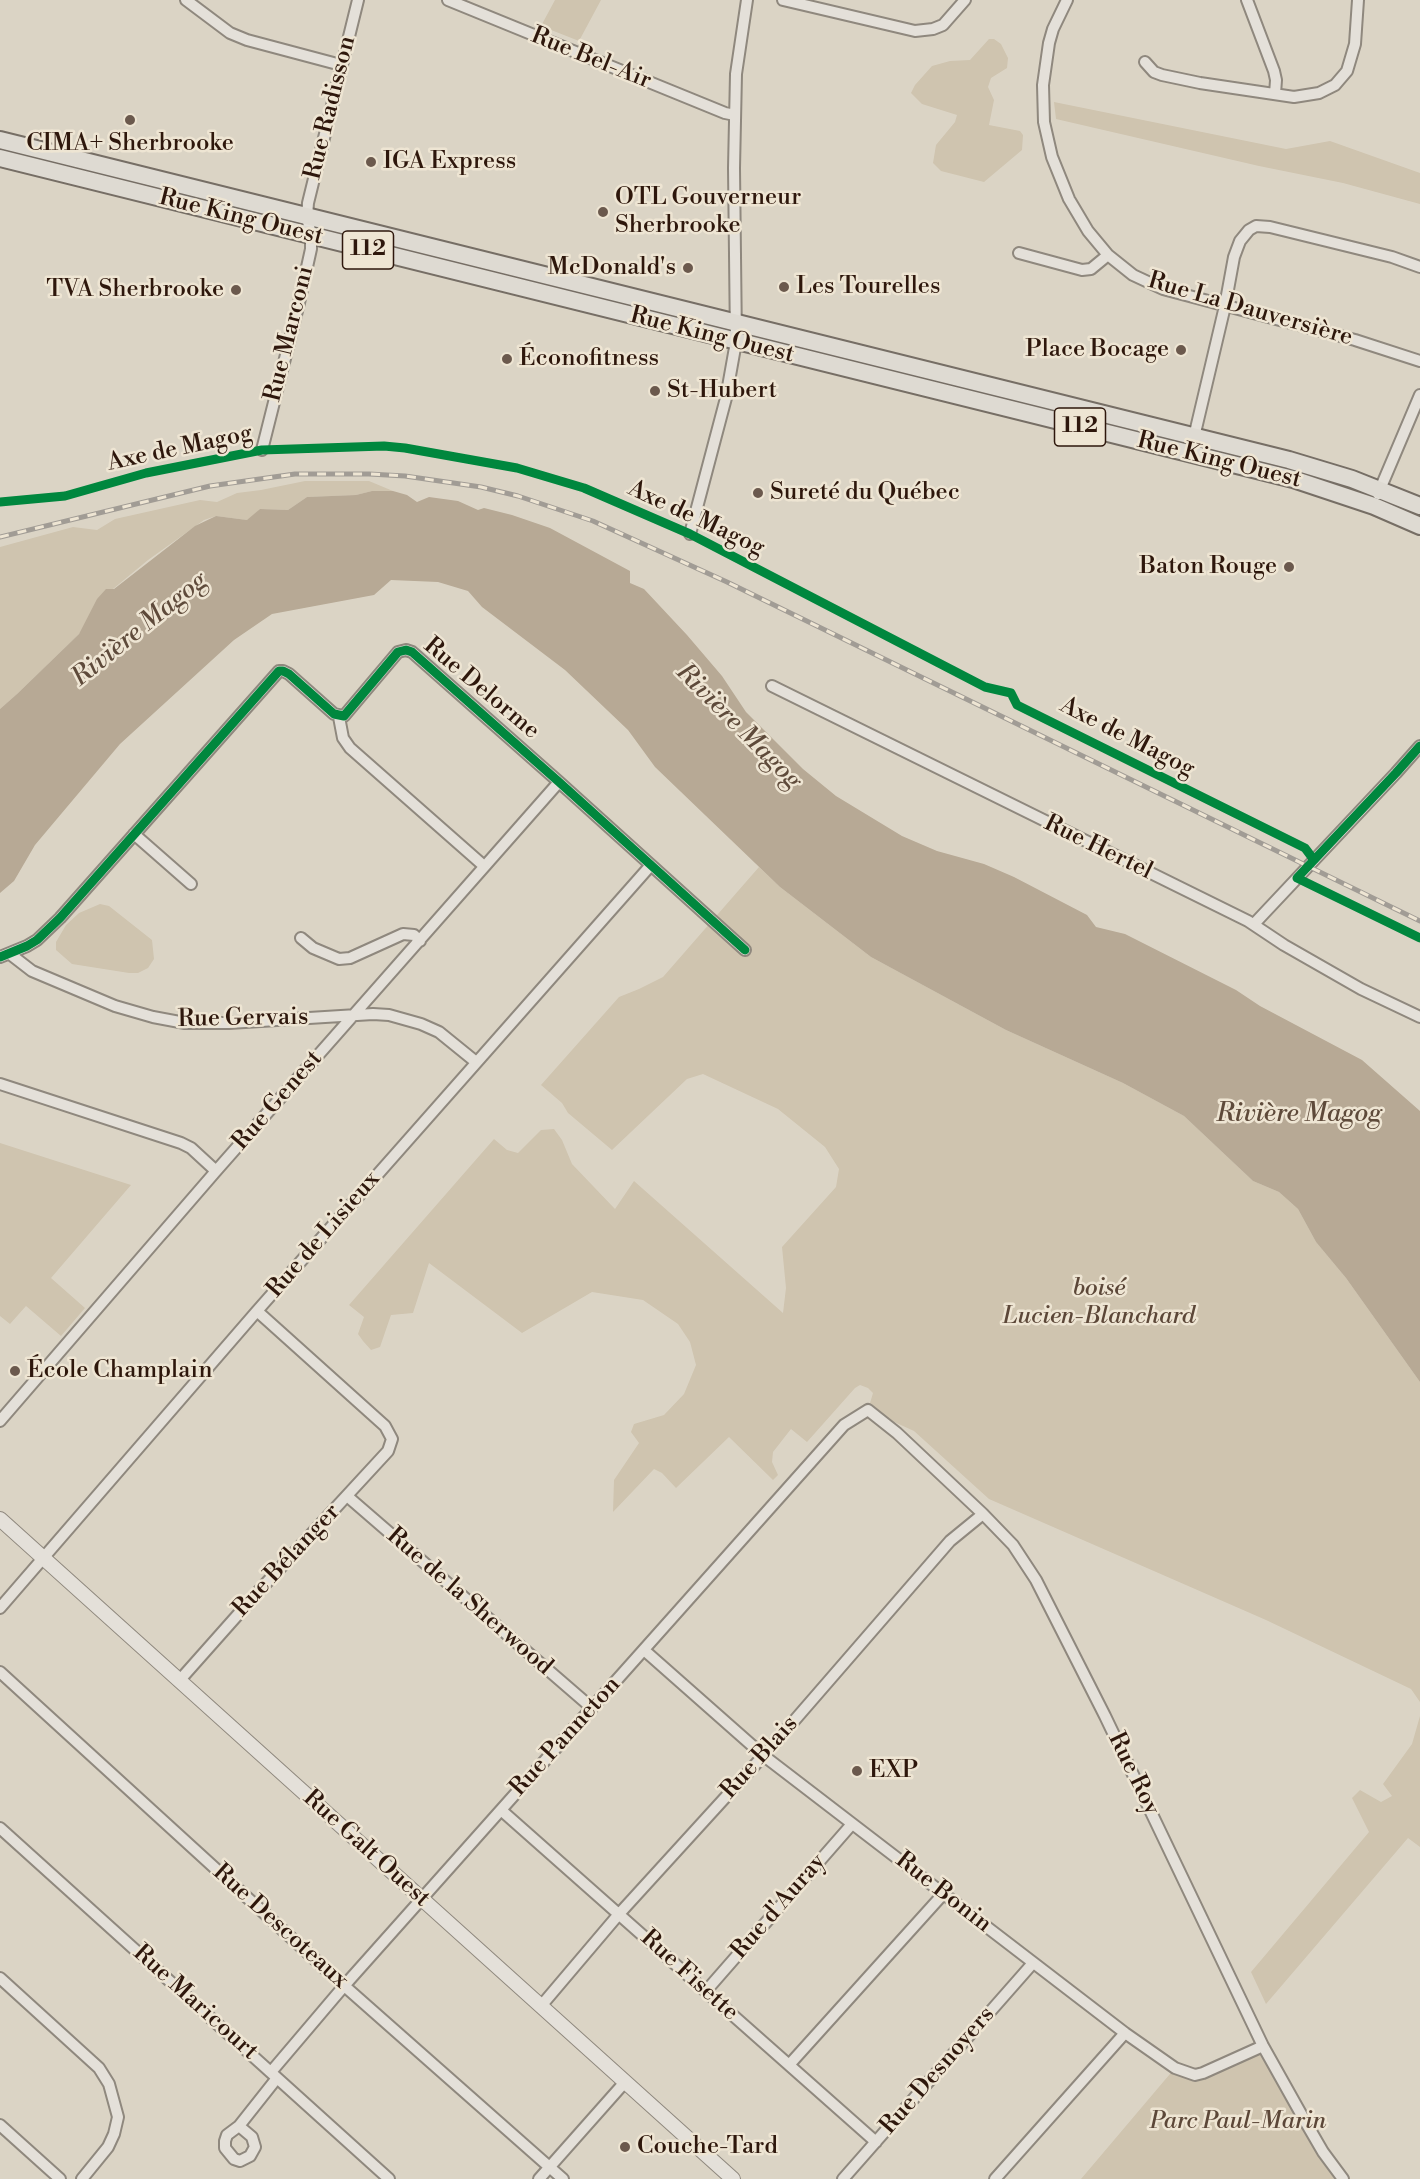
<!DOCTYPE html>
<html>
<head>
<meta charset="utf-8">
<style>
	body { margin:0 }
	canvas { display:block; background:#dbd4c5 }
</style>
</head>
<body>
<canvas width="1420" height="2179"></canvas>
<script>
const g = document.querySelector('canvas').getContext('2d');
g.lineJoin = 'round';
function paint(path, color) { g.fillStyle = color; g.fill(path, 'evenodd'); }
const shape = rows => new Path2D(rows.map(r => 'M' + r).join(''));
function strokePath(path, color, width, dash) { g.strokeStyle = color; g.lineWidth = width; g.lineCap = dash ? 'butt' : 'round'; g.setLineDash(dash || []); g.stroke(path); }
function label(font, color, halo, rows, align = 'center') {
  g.font = font + ' "Libre Bodoni",serif'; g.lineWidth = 5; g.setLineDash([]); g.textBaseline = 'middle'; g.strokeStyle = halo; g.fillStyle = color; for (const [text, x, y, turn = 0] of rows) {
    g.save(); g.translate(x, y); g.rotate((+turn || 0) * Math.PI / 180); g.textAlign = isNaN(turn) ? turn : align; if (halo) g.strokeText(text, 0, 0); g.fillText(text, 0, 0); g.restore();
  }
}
const green = shape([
	[555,0,601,0,579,41,541,26],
	[989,39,994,39,1001,44,1008,58,1007,68,991,78,988,87,994,100,989,125,1020,131,1023,135,1022,150,984,182,941,171,933,163,936,145,955,122,957,115,922,104,911,93,915,85,932,66,950,61,970,60],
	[1054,102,1286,149,1330,141,1420,173,1420,204,1343,183,1259,166,1056,119],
	[305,481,369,481,393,491,372,491,356,495,307,497,288,510,260,509,251,519,247,520,216,516,204,520,148,560,113,589,79,634,17,694,0,709,0,547,73,527,97,530,115,519,200,500,217,502,237,493,261,490],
	[759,867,780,887,871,957,1006,1030,1123,1083,1184,1116,1253,1181,1279,1192,1298,1209,1316,1242,1346,1278,1420,1382,1420,1702,1411,1689,1266,1620,989,1499,914,1431,868,1410,873,1393,868,1388,860,1385,855,1388,807,1442,791,1429,773,1452,772,1462,778,1475,773,1480,729,1437,676,1488,662,1473,654,1469,613,1512,614,1480,639,1443,631,1432,634,1424,664,1415,684,1394,696,1365,690,1342,678,1324,643,1300,592,1292,522,1333,429,1263,413,1313,391,1315,380,1347,371,1350,363,1341,358,1334,364,1317,349,1305,494,1139,507,1150,518,1153,541,1130,554,1129,562,1140,572,1164,615,1209,634,1181,783,1313,786,1288,782,1247,836,1187,839,1169,825,1147,778,1109,703,1074,687,1079,612,1150,568,1113,562,1103,541,1085,619,997,639,989,663,977],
	[100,904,109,906,152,940,154,959,148,968,138,973,129,973,72,964,56,950,56,942,66,925,79,913],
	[0,1143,131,1185,51,1278,85,1308,61,1336,26,1306,10,1324,0,1316],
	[1420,1716,1420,1847,1408,1838,1266,2004,1251,1972,1369,1832,1352,1798,1360,1790,1381,1802,1392,1796,1383,1784,1412,1744],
	[1263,2046,1343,2179,1081,2179,1175,2068,1195,2075]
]);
const water = shape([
	[372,491,393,491,407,495,417,502,429,497,458,501,478,510,484,508,512,515,550,528,630,571,630,583,644,589,687,635,722,676,746,712,803,769,836,796,902,836,937,851,984,864,1014,877,1087,915,1096,927,1125,934,1236,990,1260,1006,1362,1060,1420,1111,1420,1382,1346,1278,1316,1242,1298,1209,1279,1192,1253,1181,1184,1116,1123,1083,1006,1030,871,957,780,887,655,767,628,730,565,670,482,607,468,591,438,582,391,580,374,595,272,614,234,640,120,744,35,845,14,881,0,893,0,709,17,694,79,634,97,599,106,589,114,589,195,526,216,516,247,520,260,509,288,510,307,497,356,495]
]);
const minor = shape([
	[186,0,230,33,247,40,341,65],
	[448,0,725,113,735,115],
	[783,0,915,31,933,29,943,25,965,0],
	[1067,0,1053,29,1049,43,1043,85,1044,122,1052,157,1069,199,1088,231,1108,255,1133,275,1163,289,1355,340,1420,361],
	[1247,0,1274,71,1276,80,1275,94],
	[1145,62,1154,72,1162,75,1200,83,1294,97,1319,93,1335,85,1347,71,1355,44,1358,0],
	[1019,253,1082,270,1091,269,1108,255],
	[262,450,299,303,311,249,311,235,307,217,308,203,358,0],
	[1190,454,1225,306,1234,257,1240,241,1249,230,1256,226,1270,227,1392,257,1420,267],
	[1378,494,1420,395],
	[690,534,726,398,736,342,734,168,736,74,747,0],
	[772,686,1248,921,1284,945,1361,989,1420,1017],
	[339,717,343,738,350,748,484,866],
	[134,834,191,884],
	[1254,924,1396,773,1420,746],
	[301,938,313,948,339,959,350,958,403,934,414,935,420,941],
	[10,954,32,971,115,1006,153,1017,185,1023,229,1023,373,1014,389,1015,421,1024,439,1032,476,1062],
	[0,957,27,946,37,940,60,918,279,671,283,671,289,674,334,714,344,716,398,652,406,650,412,652,559,782,745,950],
	[0,1084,181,1143,191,1148,216,1171],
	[0,1421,216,1171,559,782],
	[347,1496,592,1708],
	[0,1608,257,1311,651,865],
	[644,1650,764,1756,1125,2033,1175,2068,1195,2075,1203,2073,1263,2046],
	[0,1672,332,1975,563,2179],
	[179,1681,258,1592,388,1451,392,1439,385,1426,257,1311],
	[501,1810,876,2142],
	[0,1828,389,2179],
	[0,1978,99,2068,109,2084,118,2117,114,2134,108,2147,82,2179],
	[706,1991,852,1824],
	[541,2006,619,1914,774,1744,950,1541,983,1514],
	[789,2065,945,1892],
	[271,2072,344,1986,844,1425,868,1410,897,1433,983,1514,1013,1545,1036,1580,1105,1716,1263,2046,1305,2121,1323,2152,1343,2179],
	[0,2125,60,2179],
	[239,2126,252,2137,255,2147,250,2156,240,2161,234,2159,225,2148,225,2141,227,2135,239,2126,277,2078],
	[539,2179,625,2082],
	[843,2179,1033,1963],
	[995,2179,1125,2033]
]);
const tertiary = shape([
	[0,1519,733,2179]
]);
const primary = shape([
	[0,140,1289,460,1352,479,1420,506],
	[0,158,1293,479,1374,506,1420,526]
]);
const rail = shape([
	[0,537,210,486,295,474,369,474,405,476,481,487,518,496,593,521,727,582,1420,921]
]);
const cycleway = shape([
	[0,502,65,496,146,473,262,450,384,446,405,448,517,468,584,488,690,534,985,687,1011,693,1017,705,1305,848,1314,860],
	[1420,746,1396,773,1297,878,1420,938],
	[0,957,27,946,37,940,60,918,279,671,283,671,289,674,334,714,344,716,398,652,406,650,412,652,559,782,745,950]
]);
const markers = [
	[130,120,6,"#6b594d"],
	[371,162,6,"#6b594d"],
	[603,212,6,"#6b594d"],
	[688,268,6,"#6b594d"],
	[784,287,6,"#6b594d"],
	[236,290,6,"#6b594d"],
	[1181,350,6,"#6b594d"],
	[507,359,6,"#6b594d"],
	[655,391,6,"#6b594d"],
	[758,493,6,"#6b594d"],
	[1289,567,6,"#6b594d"],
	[15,1371,6,"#6b594d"],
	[857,1771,6,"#6b594d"],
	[625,2147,6,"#6b594d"]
];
const shields = [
	[368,250,51],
	[1080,427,51]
];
const shieldNames = [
	["112",368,250],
	["112",1080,427]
];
const streetNames = [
	["Rue Bel-Air",591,59,22],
	["Rue Radisson",331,108,-76],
	["Rue King Ouest",241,218,14],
	["Rue La Dauversière",1250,310,16],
	["Rue Marconi",290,334,-76],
	["Rue King Ouest",712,336,14],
	["Axe de Magog",180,449,-12],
	["Rue King Ouest",1219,461,14],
	["Axe de Magog",696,519,25],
	["Rue Delorme",481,689,40],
	["Axe de Magog",1127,738,27],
	["Rue Hertel",1098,848,26],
	["Rue Gervais",243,1019,-1],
	["Rue Genest",278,1101,-49],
	["Rue de Lisieux",324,1235,-49],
	["Rue Bélanger",287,1561,-47],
	["Rue de la Sherwood",469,1602,41],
	["Rue Panneton",566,1737,-48],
	["Rue Blais",760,1758,-48],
	["Rue Roy",1133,1774,64],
	["Rue Galt Ouest",366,1849,42],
	["Rue Bonin",943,1893,38],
	["Rue d'Auray",779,1907,-49],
	["Rue Descoteaux",280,1927,42],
	["Rue Fisette",689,1976,42],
	["Rue Maricourt",195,2003,42],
	["Rue Desnoyers",938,2071,-49]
];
const poiNames = [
	["CIMA+ Sherbrooke",130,144,"center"],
	["IGA Express",383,162],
	["OTL Gouverneur",615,198],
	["Sherbrooke",615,226],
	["McDonald's",676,268,"right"],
	["Les Tourelles",796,287],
	["TVA Sherbrooke",224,290,"right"],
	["Place Bocage",1169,350,"right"],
	["Éconofitness",519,359],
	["St-Hubert",667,391],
	["Sureté du Québec",770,493],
	["Baton Rouge",1277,567,"right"],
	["École Champlain",27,1371],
	["EXP",869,1771],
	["Couche-Tard",637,2147]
];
const parkNames = [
	["boisé",1099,1289],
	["Lucien-Blanchard",1099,1317],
	["Parc Paul-Marin",1238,2122]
];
const waterNames = [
	["Rivière Magog",140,630,-39],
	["Rivière Magog",738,727,45],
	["Rivière Magog",1299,1115]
];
paint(green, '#cfc4af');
paint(water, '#b7a995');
strokePath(minor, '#8f887e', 14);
strokePath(tertiary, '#8f887e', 16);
strokePath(primary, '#766e65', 20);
strokePath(minor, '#e4e0d9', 10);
strokePath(tertiary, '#e4e0d9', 14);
strokePath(primary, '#dedad2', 16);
strokePath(rail, '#a19c95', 5);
strokePath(rail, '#eee5d3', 3, [9]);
strokePath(cycleway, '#00873e', 9);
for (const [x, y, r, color] of markers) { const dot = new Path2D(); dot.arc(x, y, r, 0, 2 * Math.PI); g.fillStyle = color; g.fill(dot); strokePath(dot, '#eee5d3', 2); }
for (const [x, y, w] of shields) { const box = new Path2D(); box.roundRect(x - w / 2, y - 19, w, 38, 4.5); g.fillStyle = '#eee5d3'; g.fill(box); strokePath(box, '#2e170c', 1.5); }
label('bold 22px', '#2e170c', null, shieldNames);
label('24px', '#2e170c', '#eee5d3', streetNames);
label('24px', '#2e170c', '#eee5d3', poiNames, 'left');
label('italic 24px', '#5c4738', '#eee5d3', parkNames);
label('italic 26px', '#5e4a3a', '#eee5d3', waterNames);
</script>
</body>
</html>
